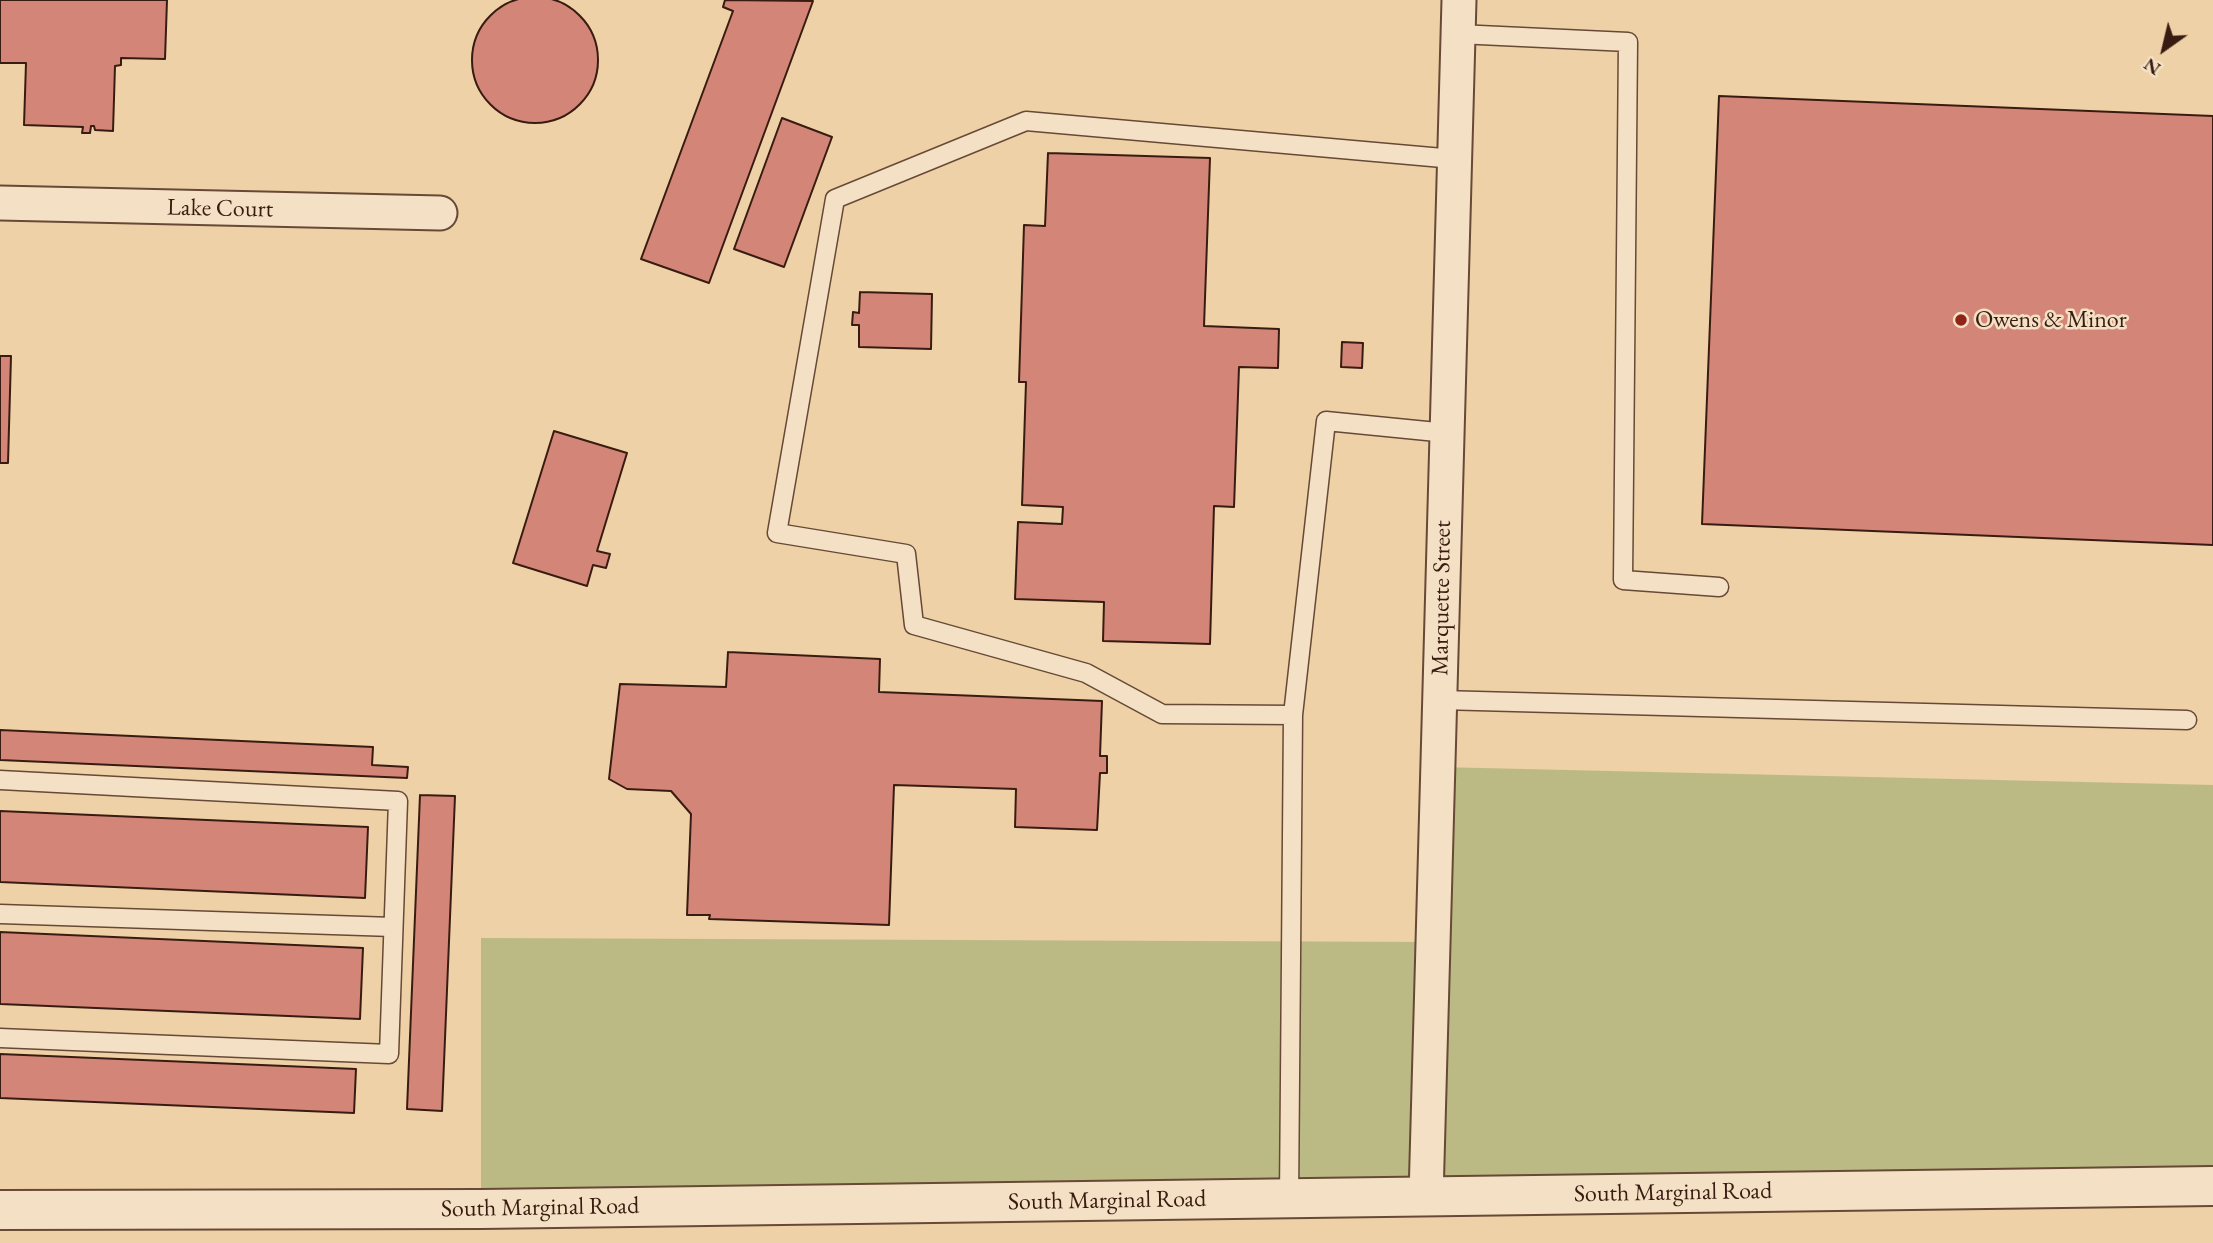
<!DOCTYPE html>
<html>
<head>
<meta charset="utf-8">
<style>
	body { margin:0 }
	#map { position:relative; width:2213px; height:1243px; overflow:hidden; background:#eed1a6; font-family:"EB Garamond",serif }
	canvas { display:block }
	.north { position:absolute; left:2129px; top:14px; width:70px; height:70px; -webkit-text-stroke:5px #f4e1c5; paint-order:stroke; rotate:214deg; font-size:19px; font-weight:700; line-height:28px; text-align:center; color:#391c11 }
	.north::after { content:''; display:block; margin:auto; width:24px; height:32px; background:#391c11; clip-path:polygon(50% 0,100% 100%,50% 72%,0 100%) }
</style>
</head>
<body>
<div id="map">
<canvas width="2213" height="1243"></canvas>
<div class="north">N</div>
</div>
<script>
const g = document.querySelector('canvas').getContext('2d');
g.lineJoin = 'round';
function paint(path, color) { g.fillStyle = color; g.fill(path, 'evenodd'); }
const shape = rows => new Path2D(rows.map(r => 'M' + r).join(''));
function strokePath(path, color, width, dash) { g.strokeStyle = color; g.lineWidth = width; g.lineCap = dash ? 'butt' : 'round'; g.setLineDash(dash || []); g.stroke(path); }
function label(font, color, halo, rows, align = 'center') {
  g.font = font + ' "EB Garamond",serif'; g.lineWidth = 5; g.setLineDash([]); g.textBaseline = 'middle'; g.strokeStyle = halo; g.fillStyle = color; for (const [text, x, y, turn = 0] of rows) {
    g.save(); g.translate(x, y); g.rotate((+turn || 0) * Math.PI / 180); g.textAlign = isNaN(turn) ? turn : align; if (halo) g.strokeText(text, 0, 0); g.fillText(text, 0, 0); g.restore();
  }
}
const green = shape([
	[1438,767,2213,785,2213,1186,481,1209,481,938,1433,942]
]);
const building = shape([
	'472 60a63 63 0 1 1 126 0a63 63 0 1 1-126 0Z',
	[0,0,167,0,165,59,121,58,121,65,115,66,113,131,95,130,94,126,91,126,90,133,82,133,83,127,24,125,26,63,0,63,0,0],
	[725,0,813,1,709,283,641,259,733,11,723,7,725,0],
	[1719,96,2213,116,2213,545,1702,524,1719,96],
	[782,118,832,137,784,267,734,249,782,118],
	[1048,153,1210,158,1204,326,1279,329,1278,368,1239,367,1234,507,1214,506,1210,644,1103,641,1104,602,1015,599,1018,522,1062,524,1063,507,1022,505,1026,382,1019,382,1024,225,1045,226,1048,153],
	[860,292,932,294,931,349,859,347,859,325,852,325,853,312,859,313,860,292],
	[1342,342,1363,343,1362,368,1341,367,1342,342],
	[0,356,11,356,8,463,0,463,0,356],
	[554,431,627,453,597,551,610,554,606,568,593,565,587,586,513,563,554,431],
	[728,652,880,659,879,692,1102,701,1100,756,1107,756,1107,773,1100,773,1097,830,1015,827,1016,789,894,785,889,925,709,919,710,915,687,915,691,814,671,791,627,789,609,779,620,684,726,687,728,652],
	[0,730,373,747,372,765,408,767,407,778,0,760,0,730],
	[420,795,455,796,442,1111,407,1109,420,795],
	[0,811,368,827,365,898,0,882,0,811],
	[0,932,363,948,360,1019,0,1004,0,932],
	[0,1054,356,1069,354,1113,0,1098,0,1054]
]);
const service = shape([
	[1458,34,1628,42,1623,580,1719,587],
	[1447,433,1326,421,1293,715,1162,714,1086,673,914,625,906,554,777,533,835,199,1026,121,1454,159],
	[1440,700,2187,720],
	[0,780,398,801,389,1054,0,1038],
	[0,914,393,927],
	[1289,1199,1293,715]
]);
const minor = shape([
	[0,203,440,213],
	[1426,1197,1459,0]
]);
const tertiary = shape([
	[0,1210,481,1209,2213,1186]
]);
const markers = [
	[1961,320,7,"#8f2418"]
];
const streetNames = [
	["Lake Court",220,209,1],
	["Marquette Street",1442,598,-89],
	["South Marginal Road",1673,1193,-1],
	["South Marginal Road",1107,1201,-1],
	["South Marginal Road",540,1208,-1]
];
const poiNames = [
	["Owens & Minor",1975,320]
];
paint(green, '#bcba84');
paint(building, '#d38678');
strokePath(building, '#391c11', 2);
strokePath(service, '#664936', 21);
strokePath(minor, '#664936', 37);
strokePath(tertiary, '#664936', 42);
strokePath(service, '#f4e1c5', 18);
strokePath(minor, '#f4e1c5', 33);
strokePath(tertiary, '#f4e1c5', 38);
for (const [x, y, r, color] of markers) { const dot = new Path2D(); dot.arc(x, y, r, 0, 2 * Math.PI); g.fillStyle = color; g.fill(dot); strokePath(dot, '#f4e1c5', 2.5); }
label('24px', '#391c11', '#f4e1c5', streetNames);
label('24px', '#391c11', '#f4e1c5', poiNames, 'left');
</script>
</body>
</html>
